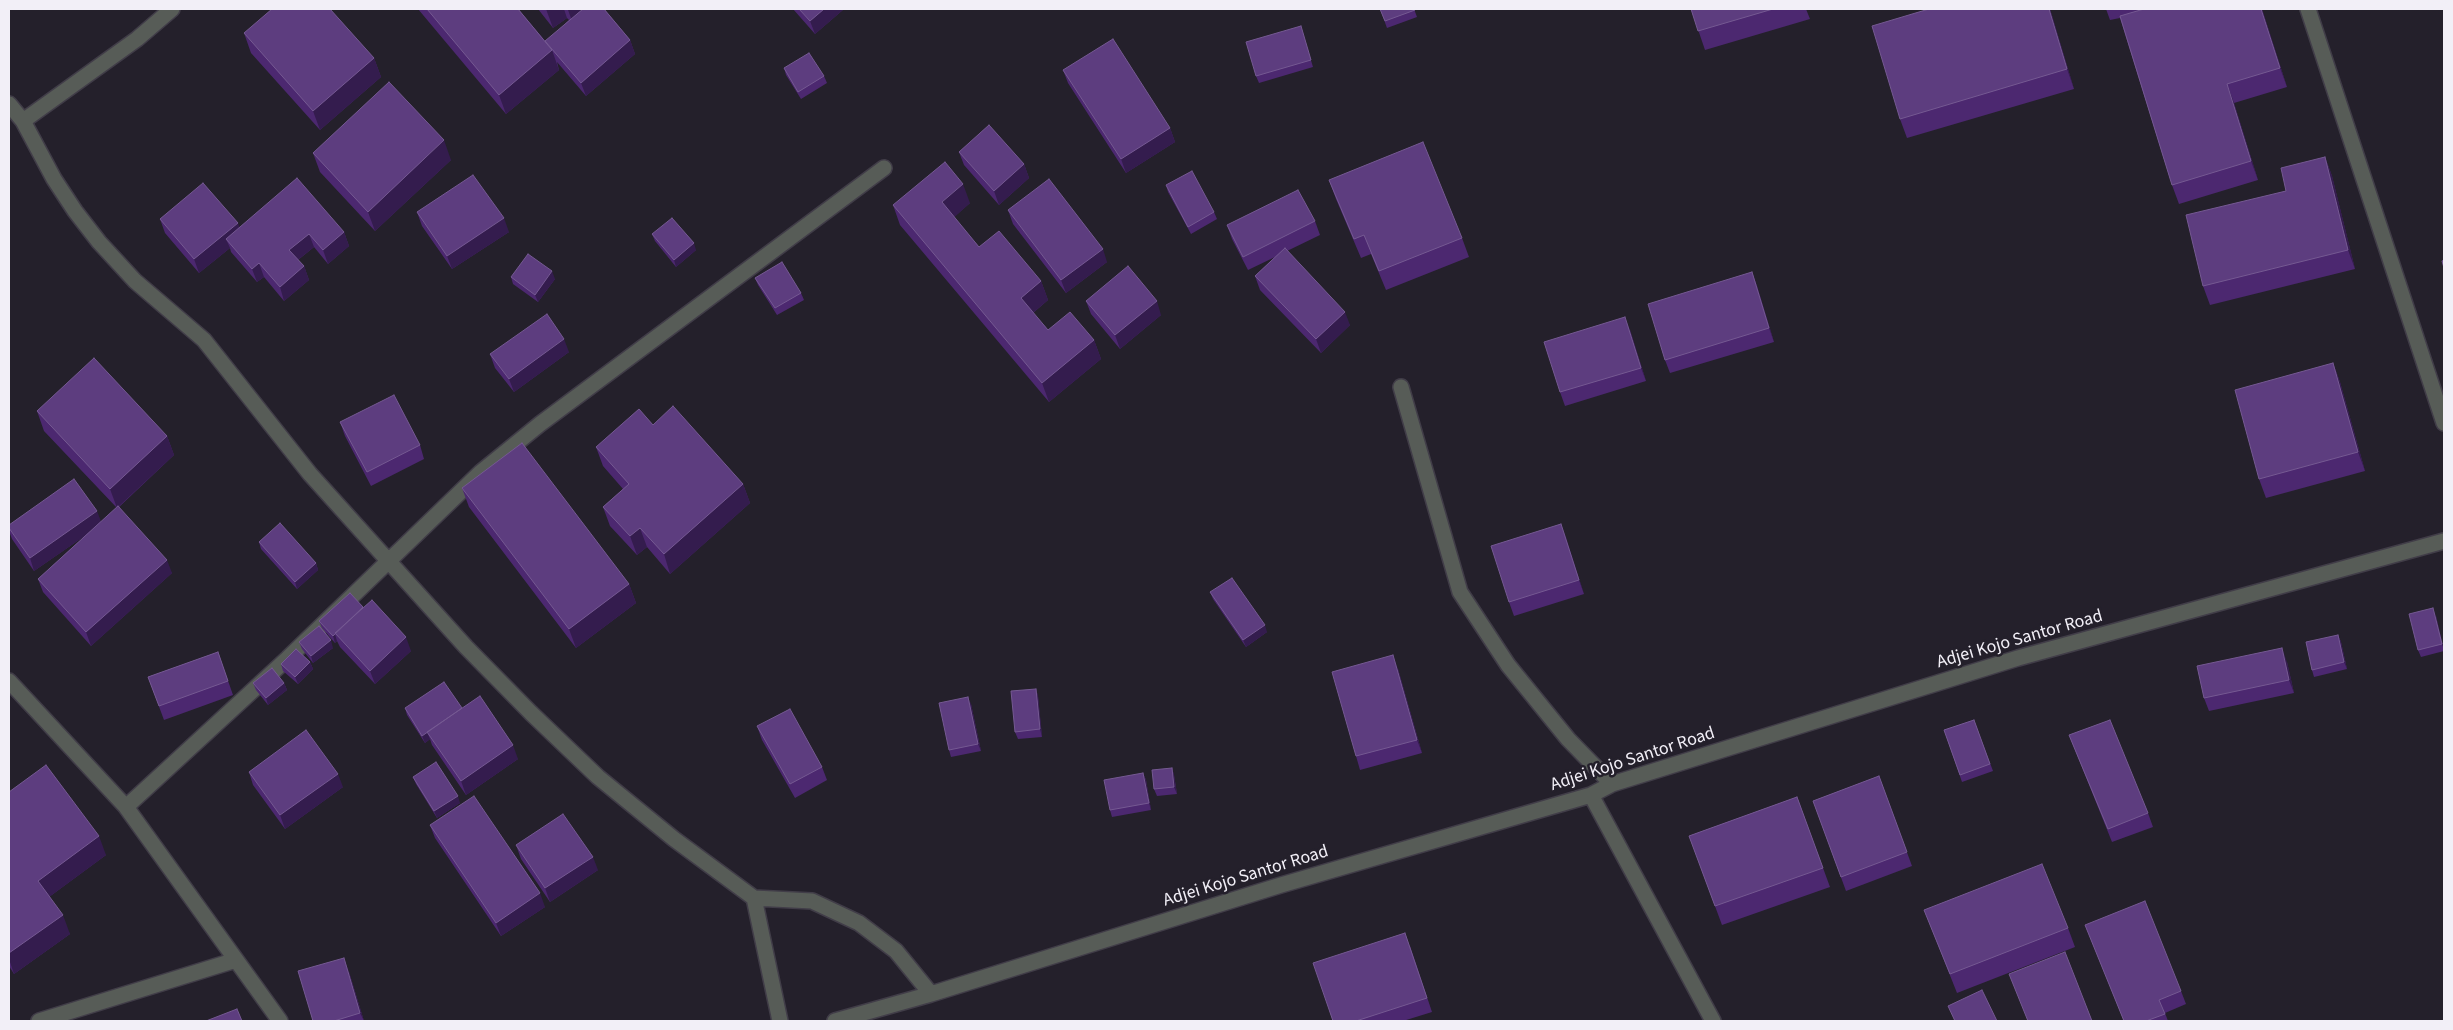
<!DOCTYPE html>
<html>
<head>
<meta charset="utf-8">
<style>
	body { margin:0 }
	#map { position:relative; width:2453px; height:1030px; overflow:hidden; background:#24202b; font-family:"Source Sans 3",sans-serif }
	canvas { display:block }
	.frame { position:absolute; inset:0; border:10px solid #f2eff7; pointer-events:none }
</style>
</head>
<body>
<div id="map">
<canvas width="2453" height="1030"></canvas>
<div class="frame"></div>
</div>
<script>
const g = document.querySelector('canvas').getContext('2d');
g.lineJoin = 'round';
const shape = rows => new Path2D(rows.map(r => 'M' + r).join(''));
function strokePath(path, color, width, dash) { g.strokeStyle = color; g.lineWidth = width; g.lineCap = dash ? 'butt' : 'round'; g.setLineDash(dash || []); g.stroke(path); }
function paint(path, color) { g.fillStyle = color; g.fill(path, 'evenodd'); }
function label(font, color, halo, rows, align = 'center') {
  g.font = font + ' "Source Sans 3",sans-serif'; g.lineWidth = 5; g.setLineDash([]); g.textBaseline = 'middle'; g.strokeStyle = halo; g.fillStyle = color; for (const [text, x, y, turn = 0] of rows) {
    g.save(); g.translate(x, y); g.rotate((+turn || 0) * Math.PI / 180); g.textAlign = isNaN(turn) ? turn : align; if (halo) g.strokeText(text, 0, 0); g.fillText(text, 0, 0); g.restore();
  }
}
const minor = shape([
	[172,9,137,39,23,121,54,179,75,211,99,242,135,281,204,340,310,474,466,647,531,713,598,777,674,839,754,898,812,901,859,923,896,951,931,994],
	[2308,9,2444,423],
	[9,104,23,121],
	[1401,387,1460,592,1508,665,1568,739,1612,784],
	[9,681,126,807,280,1021],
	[1591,795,1713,1021],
	[126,807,288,658,481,472,540,424,884,168],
	[754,898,780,1021],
	[39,1021,236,960],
	[835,1021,931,994,1281,885,1591,795,1612,784,2018,658,2444,541]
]);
const wall = shape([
	[418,9,518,9,546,42,569,20,567,18,553,28,538,9,604,9,630,40,635,54,586,96,557,62,559,70,506,114],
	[793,9,844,9,815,34],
	[1380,9,1414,9,1417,17,1387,28],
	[1691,9,1806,9,1810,19,1705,50],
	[2050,9,2074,89,1907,138,1900,119],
	[2106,9,2262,9,2287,87,2234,103,2258,180,2179,204,2172,185,2120,18,2110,20],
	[244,33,374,58,381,77,320,130,251,53],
	[1303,34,1313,67,1259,83,1256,76],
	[784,68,824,76,827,83,801,99,786,75],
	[1063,70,1170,128,1175,142,1126,173,1068,83],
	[959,152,1024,164,1029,178,999,205,964,165],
	[313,153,451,160,375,231,320,172],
	[2325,157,2332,176,2355,269,2210,305,2203,286,2286,191],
	[1329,180,1462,238,1469,257,1386,290,1371,254,1361,258,1336,199],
	[1166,185,1214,212,1217,219,1191,234,1168,192],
	[970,203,954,217,979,247,1041,281,1048,300,1033,313,1048,330,1094,340,1101,359,1049,402,900,225,893,205],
	[1008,210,1107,262,1066,293,1013,224],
	[417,212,509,232,452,269,422,226],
	[160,219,240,227,344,232,349,246,328,264,314,247,298,260,304,266,309,280,284,301,264,277,257,282,231,252,230,248,199,273,165,233],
	[1315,221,1320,235,1287,251,1350,325,1321,353,1260,290,1255,276,1275,257,1248,270,1232,239,1227,225],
	[652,234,696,250,676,267,655,241],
	[1752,272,1757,286,1774,342,1670,373,1665,360],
	[511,277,555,279,538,302,513,284],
	[755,278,801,293,804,300,777,315,758,285],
	[1086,301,1161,315,1120,349,1091,314],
	[1630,330,1646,381,1565,406,1560,392],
	[569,352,514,392,495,368,490,354],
	[2333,363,2340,382,2365,471,2266,498,2259,479],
	[37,411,167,436,174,455,119,507,172,573,91,646,43,592,38,579,86,535,34,571,12,539,9,531,9,525,101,522,117,508,44,431],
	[340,422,420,445,424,459,371,486,345,436],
	[653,425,743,484,750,503,670,574,647,547,637,555,610,526,603,507,623,489,603,466,596,447],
	[462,488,629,584,636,603,576,648,469,507],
	[1561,524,1584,594,1514,616,1509,602],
	[259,542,316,563,318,570,297,589,261,549],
	[1210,592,1267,632,1246,647,1213,599],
	[363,607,411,651,375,684,340,647,337,641,335,643,322,628,319,621],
	[2436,616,2444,651,2421,657,2418,650],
	[2338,635,2341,642,2347,669,2314,677,2312,670],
	[299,642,333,648,313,663,302,649],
	[218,652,233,695,164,720,148,677],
	[310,662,313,669,298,684,283,671,281,664],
	[2287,662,2294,693,2209,711,2204,698],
	[1398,669,1422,753,1360,770,1356,756],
	[253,683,284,683,287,690,268,705,256,690],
	[1036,689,1038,696,1042,737,1018,739,1015,732],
	[971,704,981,751,951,757,949,750],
	[405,708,462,708,518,759,466,795,432,745,430,739,425,743,407,715],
	[1974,720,1993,771,1962,782,1944,730],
	[757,726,822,767,827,780,795,798,762,740],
	[2069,735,2148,813,2153,827,2112,842],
	[1172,768,1174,775,1177,794,1157,796,1154,789],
	[249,772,343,787,285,829,253,785],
	[1143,773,1146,780,1151,810,1112,817,1110,810],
	[1879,776,1912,866,1846,891,1813,801],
	[413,777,460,803,437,818,416,784],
	[9,792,106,855,49,897,70,934,14,974,9,966],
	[1797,797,1830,887,1722,925,1689,836],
	[430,825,545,907,501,936,435,838],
	[516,845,598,870,550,902,521,859],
	[1924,910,2068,928,2075,947,1957,993],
	[2085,925,2181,991,2186,1004,2165,1013,2168,1021,2124,1021],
	[1410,946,1432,1012,1403,1021,1333,1021],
	[349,972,364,1021,313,1021]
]);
const shadedWall = shape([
	[546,9,564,9,567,18,553,28],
	[569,9,601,9,575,29,568,10],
	[824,9,844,9,815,34,810,21],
	[2049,9,2050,9,2074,89,2067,69],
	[2261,9,2262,9,2287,87,2280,68],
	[630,40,635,54,586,96,581,83],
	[552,50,559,70,506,114,499,95],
	[374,58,381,77,320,130,313,111],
	[2227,84,2234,103,2258,180,2251,161],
	[1170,128,1175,142,1126,173,1121,159],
	[444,140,451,160,375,231,368,212],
	[2325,157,2332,176,2355,269,2348,250],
	[1024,164,1029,178,999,205,994,191],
	[963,184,970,203,949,222,942,202],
	[504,218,509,232,452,269,447,256],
	[238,223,243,236,226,239,230,248,199,273,194,259],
	[344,232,349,246,328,264,323,250],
	[309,234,314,247,294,263,289,250],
	[694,243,696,250,676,267,674,260],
	[1103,249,1107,262,1066,293,1061,280],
	[259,263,264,277,257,282,252,269],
	[304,266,309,280,284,301,280,287],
	[552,271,555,279,538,302,535,295],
	[1752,272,1757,286,1774,342,1769,328],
	[1041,281,1048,300,1028,317,1021,298],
	[1157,301,1161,315,1120,349,1115,335],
	[1345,312,1350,325,1321,353,1316,339],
	[1625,317,1630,330,1646,381,1641,368],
	[564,339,569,352,514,392,509,379],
	[1094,340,1101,359,1049,402,1042,383],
	[2333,363,2340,382,2365,471,2358,452],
	[167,436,174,455,117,508,110,489],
	[743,484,750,503,670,574,664,554],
	[97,511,102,524,34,571,30,558],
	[1561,524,1566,537,1584,594,1579,580],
	[640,528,647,547,637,555,630,536],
	[167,560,172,573,91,646,86,632],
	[316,563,318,570,297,589,295,582],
	[629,584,636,603,576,648,569,629],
	[2433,608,2436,616,2444,649,2442,644],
	[1265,625,1267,632,1246,647,1243,640],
	[335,634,337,641,335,643,333,636],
	[2338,635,2341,642,2347,669,2344,662],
	[406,637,411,651,375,684,370,671],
	[331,640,333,648,313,663,311,656],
	[2282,648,2287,662,2294,693,2289,680],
	[1393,655,1398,669,1422,753,1417,740],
	[310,662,313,669,298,684,295,677],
	[284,683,287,690,268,705,266,698],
	[1036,689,1038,696,1042,737,1040,729],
	[968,697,971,704,981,751,978,744],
	[427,732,430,739,425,743,422,736],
	[513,745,518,759,466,795,461,781],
	[1172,768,1174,775,1177,794,1174,787],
	[1143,773,1146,780,1151,810,1149,803],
	[338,774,343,787,285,829,280,815],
	[458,796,460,803,437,818,434,811],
	[99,836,106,855,45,900,38,881],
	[593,857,598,870,550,902,545,888],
	[540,893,545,907,501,936,496,923],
	[63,915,70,934,14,974,9,959,9,953],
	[344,958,349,972,364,1021,360,1013]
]);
const building = shape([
	[272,9,330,9,374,58,313,111,244,33,272,9],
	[427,9,518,9,552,50,499,95,427,9],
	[583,9,604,9,630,40,581,83,545,41,583,9],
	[799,9,824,9,810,21,799,9],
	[1380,9,1414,9,1415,10,1385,21,1380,9],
	[1691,9,1773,9,1698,31,1691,9],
	[1929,9,2049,9,2067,69,1900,119,1872,26,1929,9],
	[2144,9,2261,9,2280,68,2227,84,2251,161,2172,185,2120,16,2144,9],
	[1301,26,1311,60,1256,76,1246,42,1301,26],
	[1113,39,1170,128,1121,159,1063,70,1113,39],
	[809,53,824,76,798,92,784,68,809,53],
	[389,82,444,140,368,212,313,153,389,82],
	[989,125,1024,164,994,191,959,152,989,125],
	[1423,142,1462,238,1379,271,1364,235,1354,239,1329,180,1423,142],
	[2325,157,2348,250,2203,286,2186,215,2286,191,2281,168,2325,157],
	[945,162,963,184,942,202,979,247,999,231,1041,281,1021,298,1048,330,1070,312,1094,340,1042,383,893,205,945,162],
	[1192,171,1214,212,1188,227,1166,185,1192,171],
	[473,175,504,218,447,256,417,212,473,175],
	[297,178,344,232,323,250,309,234,289,250,304,266,280,287,259,263,252,269,226,239,297,178],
	[1049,179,1103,249,1061,280,1008,210,1049,179],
	[203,183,238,223,194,259,160,219,203,183],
	[1298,190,1315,221,1243,257,1227,225,1298,190],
	[672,218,694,243,674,260,652,234,672,218],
	[1285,248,1345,312,1316,339,1255,276,1285,248],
	[528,254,552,271,535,295,511,277,528,254],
	[2444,260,2444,268,2442,261,2444,260],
	[782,262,801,293,775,308,755,278,782,262],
	[1128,266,1157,301,1115,335,1086,301,1128,266],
	[1752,272,1769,328,1665,360,1648,304,1752,272],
	[547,314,564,339,509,379,490,354,547,314],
	[1625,317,1641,368,1560,392,1544,342,1625,317],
	[94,358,167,436,110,489,37,411,94,358],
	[2333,363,2358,452,2259,479,2235,390,2333,363],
	[394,395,420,445,367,472,340,422,394,395],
	[673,406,743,484,664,554,640,528,630,536,603,507,629,484,596,447,639,409,653,425,673,406],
	[522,443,629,584,569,629,462,488,522,443],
	[74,479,97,511,30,558,9,528,9,525,74,479],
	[118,506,167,560,86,632,38,579,118,506],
	[280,523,316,563,295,582,259,542,280,523],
	[1561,524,1579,580,1509,602,1491,546,1561,524],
	[1232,578,1265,625,1243,640,1210,592,1232,578],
	[350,593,363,607,333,636,319,621,350,593],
	[372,600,406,637,370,671,335,633,372,600],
	[2433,608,2442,644,2418,650,2409,614,2433,608],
	[319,626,331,640,311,656,299,642,319,626],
	[2338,635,2344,662,2312,670,2306,642,2338,635],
	[2282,648,2289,680,2204,698,2197,666,2282,648],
	[296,649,310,662,295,677,281,664,296,649],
	[218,652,228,681,159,706,148,677,218,652],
	[1393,655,1417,740,1356,756,1332,672,1393,655],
	[272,668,284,683,266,698,253,683,272,668],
	[444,682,462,708,422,736,405,708,444,682],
	[1036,689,1040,729,1015,732,1011,691,1036,689],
	[480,696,513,745,461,781,427,732,480,696],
	[968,697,978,744,949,750,939,703,968,697],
	[790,709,822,767,790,784,757,726,790,709],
	[1974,720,1990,764,1960,775,1944,730,1974,720],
	[2110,720,2148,813,2108,829,2069,735,2110,720],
	[306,730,338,774,280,815,249,772,306,730],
	[436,762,458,796,434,811,413,777,436,762],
	[46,765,99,836,38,881,63,915,9,953,9,792,46,765],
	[1172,768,1174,787,1154,789,1152,770,1172,768],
	[1143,773,1149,803,1110,810,1104,780,1143,773],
	[1879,776,1907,852,1841,877,1813,801,1879,776],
	[474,796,540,893,496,923,430,825,474,796],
	[1797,797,1823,868,1715,906,1689,836,1797,797],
	[563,814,593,857,545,888,516,845,563,814],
	[2042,864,2068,928,1950,974,1924,910,2042,864],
	[2145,901,2181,991,2159,1000,2165,1014,2146,1021,2124,1021,2085,925,2145,901],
	[1405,933,1427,998,1356,1021,1333,1021,1313,963,1405,933],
	[2065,952,2092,1021,2028,1021,2009,974,2065,952],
	[344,958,360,1013,334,1021,313,1021,298,971,344,958],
	[1982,990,1997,1021,1955,1021,1948,1006,1982,990],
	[237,1009,242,1021,206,1021,237,1009]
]);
const streetNames = [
	["Adjei Kojo Santor Road",2020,640,-16],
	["Adjei Kojo Santor Road",1633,760,-18],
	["Adjei Kojo Santor Road",1246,877,-17]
];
strokePath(minor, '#413d48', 18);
strokePath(minor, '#575c57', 15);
paint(wall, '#4c2870');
paint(shadedWall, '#341c4e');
paint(building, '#5d3d7f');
strokePath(building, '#755992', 1);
label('18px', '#f2eff7', '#24202b', streetNames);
</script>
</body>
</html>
